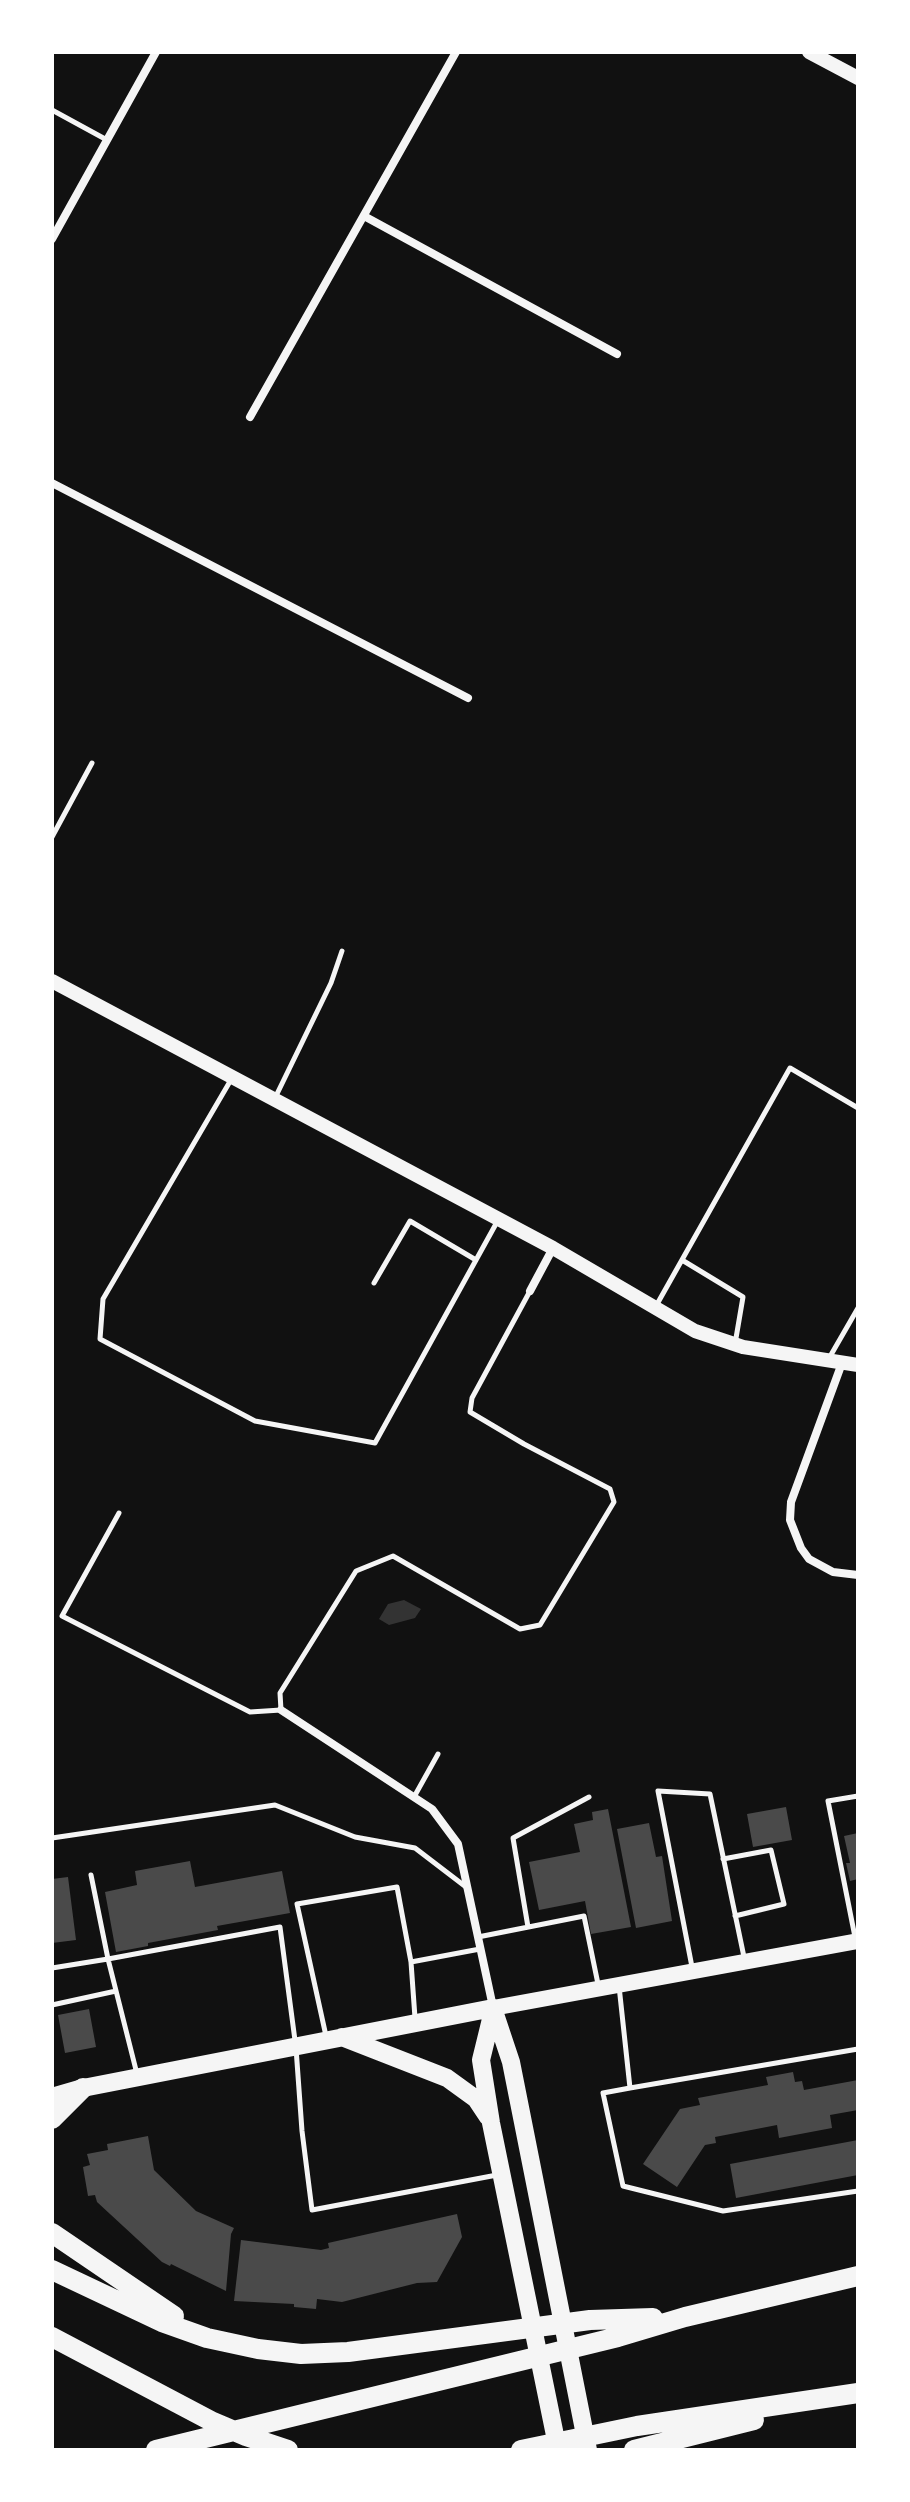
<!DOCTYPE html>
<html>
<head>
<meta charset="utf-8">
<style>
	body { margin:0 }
	#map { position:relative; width:910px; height:2502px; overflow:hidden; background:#111; font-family:Barlow,sans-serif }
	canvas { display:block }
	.frame { position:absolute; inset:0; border:54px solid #fff; pointer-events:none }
</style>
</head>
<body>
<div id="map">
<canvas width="910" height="2502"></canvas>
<div class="frame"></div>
</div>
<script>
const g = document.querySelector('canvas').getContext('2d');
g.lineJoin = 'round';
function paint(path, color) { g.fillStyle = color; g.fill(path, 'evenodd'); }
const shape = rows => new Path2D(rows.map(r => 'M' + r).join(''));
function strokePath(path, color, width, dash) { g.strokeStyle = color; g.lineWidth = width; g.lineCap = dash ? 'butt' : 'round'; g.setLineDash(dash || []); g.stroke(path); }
const water = shape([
	[404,1600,421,1609,415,1618,389,1625,379,1619,388,1604]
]);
const building = shape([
	[786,1807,792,1840,753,1847,747,1814],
	[608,1809,631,1927,591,1934,585,1901,539,1910,529,1862,580,1852,574,1824,593,1820,592,1812],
	[649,1823,656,1857,662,1856,672,1921,636,1928,617,1829],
	[858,1833,858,1879,850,1881,846,1863,850,1863,844,1836],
	[190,1861,195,1887,282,1871,290,1913,217,1926,218,1930,148,1943,148,1946,116,1952,105,1892,137,1885,135,1871],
	[68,1877,76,1940,52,1943,52,1879],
	[89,2009,96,2047,65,2053,58,2015],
	[793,2072,795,2082,802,2081,804,2090,858,2080,858,2110,830,2115,832,2128,779,2138,777,2125,715,2137,716,2143,705,2145,677,2187,643,2164,680,2109,700,2105,698,2098,768,2085,766,2077],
	[148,2136,154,2170,196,2211,234,2228,231,2234,226,2291,171,2264,170,2266,162,2262,97,2202,95,2195,88,2196,83,2167,90,2165,87,2154,108,2150,107,2144],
	[858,2140,858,2175,736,2198,730,2164],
	[457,2214,462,2237,437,2282,417,2283,342,2302,317,2299,316,2309,294,2307,294,2304,234,2301,241,2240,321,2250,329,2248,328,2243]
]);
const service = shape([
	[52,110,107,140],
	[52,837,92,763],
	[232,1078,103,1299,100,1339,255,1421,375,1443,497,1222],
	[275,1098,331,983,342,951],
	[682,1260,743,1297,735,1344],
	[374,1283,410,1221,476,1260],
	[656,1306,790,1068,858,1108],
	[828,1360,858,1308],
	[119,1513,62,1616,250,1712,281,1710,280,1693,356,1571,393,1556,520,1629,540,1625,614,1502,610,1489,524,1444,470,1412,472,1398,530,1291],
	[414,1797,438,1754],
	[52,1838,275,1805,355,1837,415,1848,466,1887],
	[723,1859,771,1850,784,1904,735,1916],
	[528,1927,513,1838,589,1797],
	[478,1937,584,1916,598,1984],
	[855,1937,828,1801,858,1796],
	[411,1962,480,1949],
	[692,1967,658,1791,710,1794,744,1957],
	[52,1968,108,1959,91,1875],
	[619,1986,630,2088,603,2093,623,2186,723,2211,858,2191],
	[52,2005,116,1991],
	[326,2036,297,1904,397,1887,411,1962,415,2018],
	[137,2074,108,1959,280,1927,296,2048,302,2131,312,2210,497,2175],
	[630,2088,858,2049]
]);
const minor = shape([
	[364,216,617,354],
	[52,239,156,52],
	[250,417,456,52],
	[52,483,468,698],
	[530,1291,553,1248],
	[842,1363,791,1502,790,1520,801,1548,809,1559,833,1572,858,1575],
	[281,1710,432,1809,458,1844,493,2007]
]);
const tertiary = shape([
	[809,52,858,78],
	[52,981,553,1248,695,1331,743,1347,858,1365]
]);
const secondary = shape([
	[493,2008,858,1941]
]);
const primary = shape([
	[493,2008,511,2062,588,2450],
	[493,2011,481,2060,491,2123,558,2450],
	[342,2037,447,2078,476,2099,488,2117],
	[52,2097,83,2088,493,2008]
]);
const motorway = shape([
	[52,2119,83,2088],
	[52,2233,174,2316],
	[52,2270,162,2322,207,2338,258,2349,301,2354,348,2352,590,2320,653,2318],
	[52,2337,213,2422,246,2436,288,2450],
	[156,2450,618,2337,685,2317,858,2276],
	[521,2450,637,2426,858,2393],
	[634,2450,754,2420]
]);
paint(water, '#333');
paint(building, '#4a4a4a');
strokePath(service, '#f5f5f5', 5);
strokePath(minor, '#f5f5f5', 8);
strokePath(tertiary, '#f5f5f5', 14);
strokePath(secondary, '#f5f5f5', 16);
strokePath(primary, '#f5f5f5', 18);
strokePath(motorway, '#f5f5f5', 20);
</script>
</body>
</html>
